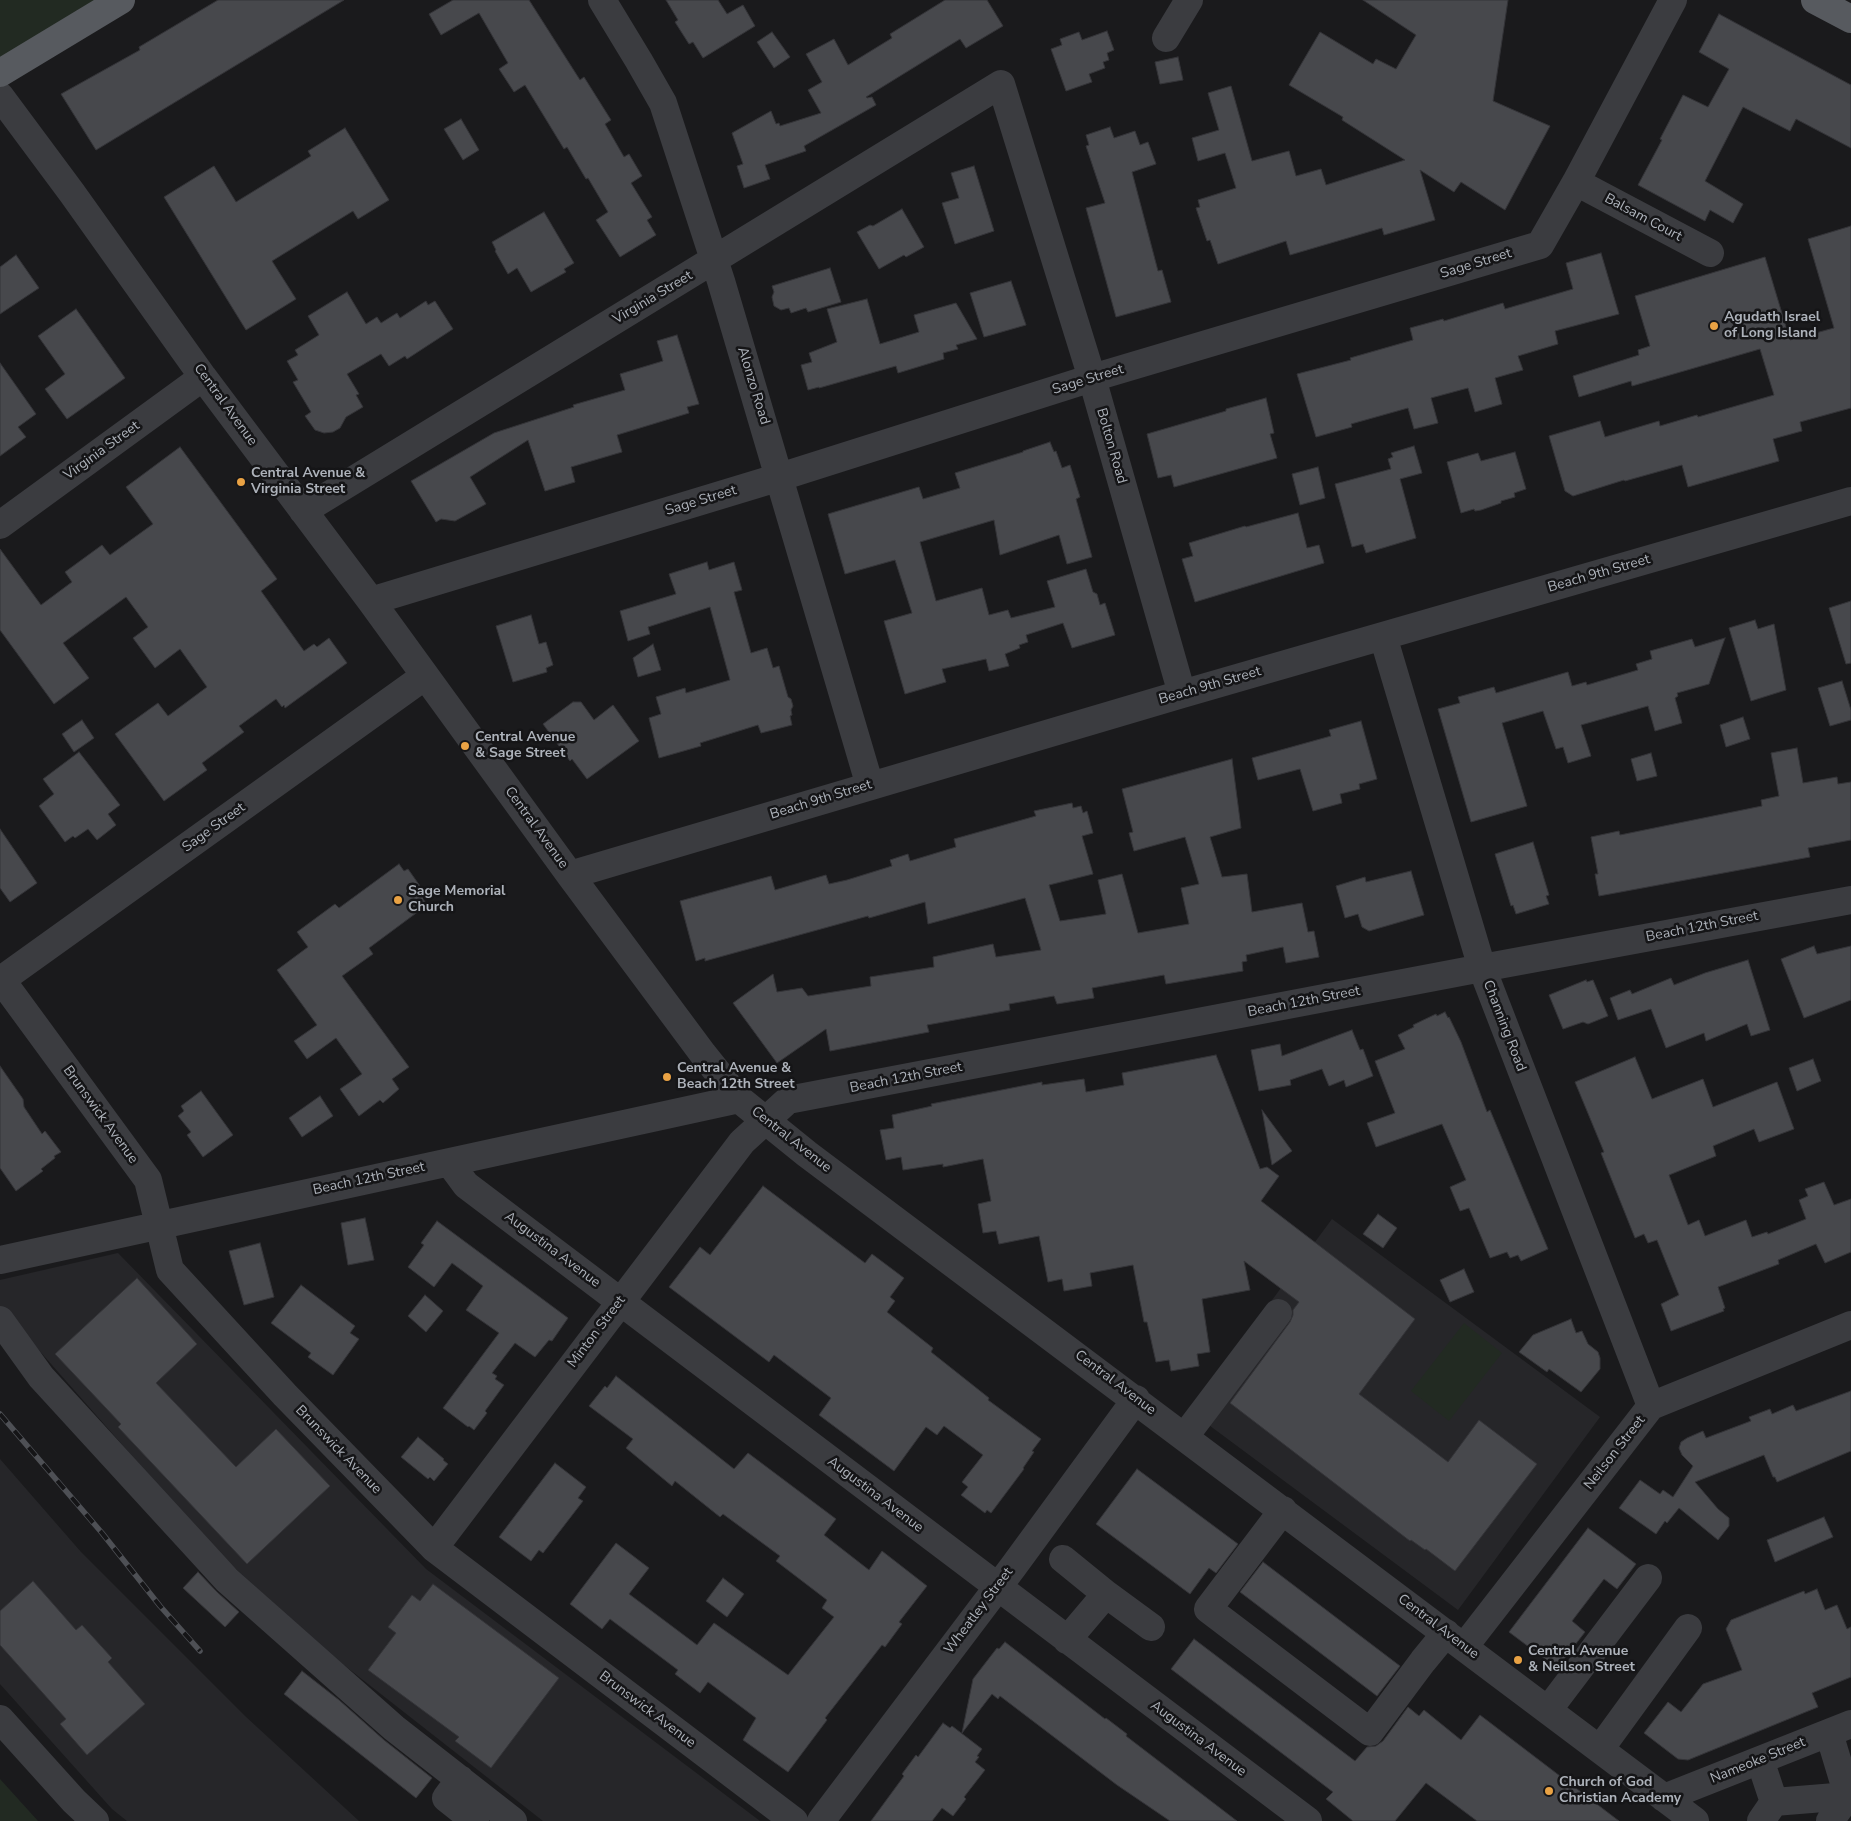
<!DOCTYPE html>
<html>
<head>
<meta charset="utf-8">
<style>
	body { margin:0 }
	canvas { display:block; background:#1a1a1c }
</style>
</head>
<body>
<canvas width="1851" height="1821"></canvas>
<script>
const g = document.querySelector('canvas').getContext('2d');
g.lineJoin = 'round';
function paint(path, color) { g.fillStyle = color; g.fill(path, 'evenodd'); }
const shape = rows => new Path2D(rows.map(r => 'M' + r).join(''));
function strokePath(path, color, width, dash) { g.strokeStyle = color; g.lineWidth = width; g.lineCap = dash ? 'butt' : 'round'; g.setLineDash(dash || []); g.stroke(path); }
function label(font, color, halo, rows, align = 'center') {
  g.font = font + ' "Nunito Sans",sans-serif'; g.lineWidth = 5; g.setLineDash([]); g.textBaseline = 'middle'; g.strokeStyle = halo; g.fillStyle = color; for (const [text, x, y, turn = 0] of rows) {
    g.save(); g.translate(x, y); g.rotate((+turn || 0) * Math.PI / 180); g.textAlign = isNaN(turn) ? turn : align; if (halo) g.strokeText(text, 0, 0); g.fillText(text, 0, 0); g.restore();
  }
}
const built = shape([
	[1332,1219,1600,1417,1458,1610,1190,1411],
	[118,1253,426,1569,760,1821,543,1821,326,1651,215,1550,0,1306,0,1280],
	[0,1459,81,1552,245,1716,359,1821,127,1821,112,1809,0,1684]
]);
const green = shape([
	[0,0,115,0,0,70],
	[1464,1323,1502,1353,1449,1421,1411,1391],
	[0,1779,38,1821,0,1821]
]);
const building = shape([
	[218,0,344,0,96,150,61,94,140,50,139,47,218,0],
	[453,0,529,0,580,80,584,77,611,120,605,124,624,157,629,154,642,176,631,183,652,217,647,220,656,235,620,257,596,220,608,212,588,178,586,179,567,147,564,149,525,85,514,92,499,69,508,63,479,13,441,35,429,14,453,0],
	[666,0,718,0,727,14,743,5,755,26,703,58,693,42,689,44,675,22,678,20,666,0],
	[945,0,987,0,1003,26,966,48,960,39,866,97,867,98,872,97,876,105,804,146,806,151,765,165,770,179,744,188,737,166,743,164,732,133,771,111,776,124,779,123,780,126,821,113,808,90,822,82,806,54,834,39,848,65,892,38,890,34,945,0],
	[1363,0,1508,0,1493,101,1550,126,1505,210,1461,182,1454,192,1420,170,1435,220,1384,235,1382,228,1290,255,1286,241,1218,264,1210,240,1207,241,1196,208,1200,207,1198,200,1236,188,1225,153,1198,161,1192,138,1219,130,1208,93,1231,86,1252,161,1289,151,1296,176,1321,169,1326,185,1405,160,1342,120,1343,117,1289,85,1320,32,1373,64,1376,59,1396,69,1416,35,1363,0],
	[1719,14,1851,85,1851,148,1796,119,1790,131,1743,107,1705,181,1743,204,1733,223,1710,210,1705,221,1638,185,1662,140,1660,139,1683,95,1708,107,1729,69,1699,52,1719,14],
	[1107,31,1114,50,1107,53,1109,60,1103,62,1105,68,1089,74,1092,82,1066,91,1051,49,1062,45,1060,39,1079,32,1082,40,1107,31],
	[772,32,790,57,774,68,757,42,772,32],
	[1178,57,1183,80,1160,84,1155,62,1178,57],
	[461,119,479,150,463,160,444,129,461,119],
	[1110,127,1114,138,1135,131,1140,145,1148,142,1156,164,1132,172,1158,271,1162,270,1171,302,1116,317,1086,208,1105,203,1086,146,1089,145,1086,135,1110,127],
	[345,128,389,200,358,219,353,211,272,261,296,299,246,330,164,197,214,166,236,202,311,156,308,151,345,128],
	[974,166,994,231,955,244,942,203,959,198,951,173,974,166],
	[902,209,924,247,906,257,904,255,879,269,857,232,870,225,873,226,902,209],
	[544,212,574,263,564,269,566,272,531,292,517,268,508,274,495,251,496,250,492,242,544,212],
	[1851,226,1851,408,1800,422,1802,431,1773,439,1779,461,1688,487,1682,465,1625,481,1624,480,1573,496,1565,491,1549,436,1600,421,1605,437,1659,421,1660,426,1697,415,1698,417,1774,395,1760,349,1632,386,1631,381,1579,397,1573,376,1639,355,1638,350,1650,346,1635,296,1765,257,1790,340,1834,328,1808,239,1851,226],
	[1601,253,1619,314,1555,331,1558,344,1518,356,1523,370,1495,378,1502,404,1475,412,1468,388,1431,398,1438,423,1414,429,1408,408,1351,424,1352,427,1316,437,1297,374,1351,360,1350,358,1413,340,1410,328,1443,319,1444,321,1503,303,1505,309,1573,289,1566,263,1601,253],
	[16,255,39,288,0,314,0,267,16,255],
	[830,268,841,302,808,312,806,308,791,313,789,308,781,310,774,306,772,297,774,292,772,286,830,268],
	[1011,281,1026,325,984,337,970,293,1011,281],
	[347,292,366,324,377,317,381,323,397,313,400,318,426,301,428,305,435,301,453,329,407,359,405,356,389,366,381,354,347,374,359,394,356,395,363,407,346,417,340,428,333,432,324,433,315,430,305,416,311,412,293,382,298,380,287,361,298,355,295,350,319,335,308,316,347,292],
	[867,299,880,344,919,332,914,315,956,303,977,339,956,345,958,349,943,353,944,359,898,373,896,366,819,388,819,387,808,390,801,365,812,362,809,353,837,342,827,309,867,299],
	[76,309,125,378,67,419,45,389,65,374,38,336,76,309],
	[677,335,699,404,687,407,689,413,617,435,622,452,571,467,575,482,545,491,528,440,470,477,486,504,455,521,441,519,436,522,411,481,494,433,574,407,573,405,625,390,620,374,663,361,657,341,677,335],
	[0,363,36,414,18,427,26,437,0,456,0,363],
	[1266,398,1274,433,1270,434,1277,458,1174,487,1171,475,1158,478,1147,434,1226,411,1226,409,1266,398],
	[1050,442,1054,452,1056,451,1062,468,1070,465,1080,497,1076,499,1092,557,1067,564,1059,535,1000,555,994,520,920,542,936,601,982,588,989,615,1008,610,1011,618,1055,607,1047,581,1086,569,1093,592,1097,594,1100,605,1105,603,1115,635,1072,648,1063,623,1026,635,1028,642,1019,645,1020,648,1005,654,1009,666,989,671,986,659,942,669,946,682,905,694,884,621,912,613,895,560,845,574,828,514,919,487,923,499,960,488,955,473,1023,452,1023,451,1050,442],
	[1414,446,1422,473,1400,479,1416,538,1366,553,1363,544,1352,547,1335,484,1391,469,1388,459,1393,457,1391,453,1414,446],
	[180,447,277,579,261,591,304,651,314,644,317,647,329,638,347,663,285,708,284,705,282,707,276,699,239,726,244,732,202,763,207,770,164,801,115,734,158,703,168,716,207,687,180,649,155,668,133,638,148,627,126,597,63,643,89,678,54,704,0,630,0,549,41,605,72,582,65,572,102,545,110,555,153,524,126,487,180,447],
	[1515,452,1526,489,1514,493,1515,497,1501,501,1501,503,1481,510,1475,511,1474,509,1461,513,1447,462,1478,453,1481,461,1515,452],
	[1318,467,1325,498,1300,505,1292,474,1318,467],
	[1298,513,1307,548,1319,545,1324,563,1195,602,1182,559,1193,556,1189,543,1245,526,1246,527,1298,513],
	[707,562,709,570,734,562,742,590,734,592,751,653,767,648,773,668,779,666,788,697,791,699,793,706,791,710,792,715,790,716,792,725,761,733,758,725,700,743,701,746,659,758,649,718,661,714,656,697,685,688,686,693,730,680,710,607,648,627,650,634,628,641,620,611,676,594,669,574,707,562],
	[1851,601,1851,663,1846,664,1829,608,1851,601],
	[531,615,539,644,546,642,553,665,546,668,547,672,513,682,496,626,531,615],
	[1755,620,1758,629,1774,624,1786,690,1751,701,1729,628,1755,620],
	[1725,638,1709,684,1677,693,1678,696,1675,698,1682,723,1655,731,1648,706,1581,725,1591,756,1568,763,1563,747,1556,749,1543,711,1502,723,1527,806,1471,822,1438,709,1460,703,1458,697,1494,687,1496,693,1568,672,1572,686,1586,682,1587,685,1638,670,1636,664,1652,659,1650,651,1692,639,1695,647,1725,638],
	[653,644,661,670,638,677,633,658,653,644],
	[1842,681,1851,710,1851,720,1830,726,1818,688,1842,681],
	[573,702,581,702,594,720,613,705,639,741,587,779,572,759,570,761,543,724,573,702],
	[1743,717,1750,739,1726,747,1720,725,1743,717],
	[82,720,94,738,74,752,62,734,82,720],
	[1361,721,1377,779,1359,784,1360,789,1340,794,1342,803,1313,811,1300,769,1258,780,1252,758,1331,736,1329,730,1361,721],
	[1797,748,1803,783,1837,777,1838,784,1851,782,1851,840,1808,848,1810,857,1599,896,1595,874,1598,874,1591,837,1619,831,1620,835,1762,806,1761,800,1779,796,1771,753,1797,748],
	[79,752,120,805,108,814,116,825,97,840,88,829,75,838,73,836,65,842,39,806,54,794,43,779,79,752],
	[1651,753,1657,776,1637,781,1631,759,1651,753],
	[1232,759,1241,828,1210,837,1222,877,1247,874,1252,912,1302,903,1308,932,1314,931,1319,957,1286,963,1283,947,1246,955,1247,961,1242,962,1243,971,1166,984,1164,975,1092,988,1094,998,1057,1004,1054,996,1009,1004,1010,1010,927,1025,929,1032,830,1051,826,1029,777,1063,733,1003,773,974,777,992,802,988,808,996,871,986,870,977,934,967,933,957,993,944,996,957,1041,950,1025,898,928,924,925,902,869,918,868,916,705,961,705,958,696,961,680,901,771,876,775,890,826,875,829,884,847,880,892,866,890,860,908,854,910,861,956,847,954,839,1036,816,1034,811,1072,803,1073,808,1081,806,1083,813,1087,811,1093,833,1082,836,1093,874,1049,885,1060,921,1106,914,1098,880,1122,874,1138,933,1189,924,1181,888,1199,884,1185,837,1134,851,1129,833,1133,832,1122,789,1232,759],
	[0,829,37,883,10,902,0,888,0,829],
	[1533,842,1549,895,1546,896,1549,904,1516,914,1513,905,1511,906,1495,854,1533,842],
	[399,864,404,871,408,869,427,896,423,899,427,905,369,948,373,954,342,976,409,1067,392,1079,399,1089,383,1103,380,1100,359,1116,340,1089,362,1074,336,1038,307,1059,294,1041,317,1025,277,970,308,947,297,932,335,904,339,908,399,864],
	[1411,871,1424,915,1369,931,1362,927,1358,914,1345,918,1336,886,1365,877,1366,882,1411,871],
	[1814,946,1817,954,1851,946,1851,1000,1804,1018,1781,959,1814,946],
	[1748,960,1770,1030,1751,1036,1747,1024,1706,1041,1704,1033,1666,1048,1651,1009,1618,1020,1610,998,1630,990,1632,994,1671,978,1674,985,1705,973,1748,960],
	[1586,980,1587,982,1593,980,1608,1016,1588,1024,1583,1022,1563,1029,1549,995,1586,980],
	[1445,1012,1448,1018,1449,1017,1461,1042,1487,1112,1490,1110,1548,1249,1521,1261,1518,1255,1510,1258,1507,1252,1490,1258,1469,1208,1460,1211,1450,1187,1466,1180,1442,1124,1376,1147,1367,1123,1395,1113,1375,1061,1405,1049,1398,1035,1414,1027,1413,1025,1436,1014,1437,1016,1445,1012],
	[1352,1030,1360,1050,1363,1049,1373,1076,1346,1087,1344,1080,1329,1086,1322,1069,1290,1080,1291,1085,1259,1091,1251,1050,1280,1044,1282,1056,1352,1030],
	[1216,1055,1260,1169,1267,1167,1279,1176,1261,1201,1415,1319,1359,1394,1448,1462,1479,1420,1537,1464,1455,1571,1426,1549,1425,1550,1411,1540,1410,1541,1230,1403,1290,1322,1293,1315,1293,1310,1299,1302,1244,1261,1250,1290,1202,1299,1210,1352,1197,1354,1199,1366,1171,1371,1169,1360,1156,1362,1147,1322,1144,1322,1133,1265,1090,1273,1092,1286,1064,1291,1062,1279,1048,1282,1039,1236,999,1244,996,1231,983,1233,978,1204,991,1201,983,1159,943,1167,943,1164,903,1170,901,1157,886,1160,880,1130,894,1128,892,1115,932,1106,931,1104,1042,1082,1042,1085,1084,1079,1086,1092,1124,1085,1122,1073,1216,1055],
	[1635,1057,1652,1099,1703,1079,1713,1107,1777,1082,1794,1129,1759,1142,1754,1129,1713,1146,1716,1156,1669,1175,1688,1225,1699,1220,1705,1236,1746,1220,1752,1237,1767,1232,1768,1234,1806,1219,1799,1200,1808,1196,1805,1189,1824,1182,1834,1205,1851,1199,1851,1252,1825,1263,1816,1244,1778,1260,1779,1264,1718,1287,1725,1308,1723,1309,1724,1311,1671,1331,1661,1304,1679,1295,1657,1240,1648,1243,1644,1234,1635,1238,1601,1153,1604,1152,1575,1082,1635,1057],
	[1813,1059,1821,1081,1797,1091,1789,1068,1813,1059],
	[0,1066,23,1099,24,1107,42,1134,45,1131,61,1152,54,1156,55,1158,41,1169,43,1171,16,1191,0,1168,0,1066],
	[201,1091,233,1135,203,1157,187,1135,191,1132,178,1116,184,1111,181,1106,201,1091],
	[320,1096,333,1116,302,1137,289,1118,320,1096],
	[1262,1110,1292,1151,1272,1165,1262,1110],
	[763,1186,865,1263,872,1254,904,1278,890,1297,895,1301,887,1312,933,1348,931,1352,989,1398,988,1400,1041,1439,1032,1451,1034,1452,1023,1468,1024,1469,991,1513,987,1510,985,1513,961,1495,968,1487,962,1482,983,1455,944,1426,937,1435,926,1427,894,1471,819,1415,831,1398,774,1355,769,1362,669,1287,700,1247,710,1255,763,1186],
	[1378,1214,1397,1228,1383,1248,1363,1234,1378,1214],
	[365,1218,374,1260,348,1265,341,1223,365,1218],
	[437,1221,568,1318,552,1341,549,1340,535,1357,515,1343,492,1373,497,1376,495,1379,504,1385,485,1411,487,1413,474,1430,469,1426,468,1427,443,1408,499,1333,466,1310,483,1286,452,1263,434,1287,408,1267,424,1245,421,1243,437,1221],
	[260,1243,274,1297,244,1305,229,1251,260,1243],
	[1464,1269,1474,1292,1450,1302,1440,1280,1464,1269],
	[137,1278,197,1344,156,1383,236,1467,276,1429,330,1486,247,1564,118,1427,121,1424,55,1354,137,1278],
	[301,1285,355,1326,350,1333,359,1339,333,1375,308,1357,311,1353,271,1323,301,1285],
	[425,1295,443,1311,426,1332,408,1316,425,1295],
	[1571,1319,1576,1333,1582,1331,1588,1344,1598,1352,1600,1358,1600,1369,1581,1392,1549,1369,1547,1372,1519,1352,1533,1335,1571,1319],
	[616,1376,734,1469,748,1453,836,1519,824,1535,869,1570,882,1551,927,1586,899,1622,902,1624,885,1647,882,1645,825,1718,827,1720,788,1772,743,1740,756,1718,708,1682,700,1693,675,1674,678,1670,610,1619,602,1629,570,1604,616,1543,649,1568,629,1594,697,1645,714,1623,788,1675,834,1617,822,1608,827,1600,776,1561,780,1556,723,1514,720,1517,675,1481,672,1486,626,1448,633,1439,589,1406,605,1386,607,1388,616,1376],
	[1851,1391,1851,1451,1777,1482,1775,1477,1773,1477,1764,1455,1695,1482,1718,1509,1729,1518,1729,1526,1718,1540,1679,1508,1667,1523,1665,1521,1656,1534,1619,1508,1640,1480,1660,1494,1663,1490,1673,1497,1693,1466,1682,1455,1679,1448,1681,1442,1687,1438,1703,1431,1706,1438,1751,1421,1749,1417,1770,1409,1772,1414,1793,1405,1796,1411,1851,1391],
	[418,1437,444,1459,443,1460,448,1464,434,1481,430,1477,428,1479,401,1457,418,1437],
	[555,1463,586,1487,578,1498,583,1501,543,1553,539,1550,531,1561,499,1537,555,1463],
	[1137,1469,1238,1544,1216,1573,1209,1568,1190,1594,1096,1524,1137,1469],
	[1824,1517,1833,1537,1775,1562,1767,1540,1824,1517],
	[1588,1528,1636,1564,1617,1589,1604,1579,1572,1621,1585,1632,1557,1668,1509,1632,1588,1528],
	[1263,1562,1400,1666,1377,1696,1240,1592,1263,1562],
	[198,1572,217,1592,239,1612,225,1627,183,1588,198,1572],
	[723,1578,744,1594,727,1617,706,1601,723,1578],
	[33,1581,76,1630,82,1625,112,1658,108,1662,145,1704,87,1755,60,1724,66,1719,0,1645,0,1611,33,1581],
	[433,1584,559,1678,491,1768,455,1741,459,1737,368,1670,396,1633,388,1627,412,1595,420,1601,433,1584],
	[1817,1589,1825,1610,1837,1605,1847,1629,1851,1627,1851,1677,1812,1693,1818,1707,1688,1760,1678,1759,1644,1733,1668,1702,1681,1712,1703,1684,1742,1670,1726,1629,1731,1620,1804,1591,1805,1594,1817,1589],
	[1194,1639,1355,1761,1367,1747,1376,1746,1383,1741,1408,1707,1419,1716,1424,1710,1461,1740,1480,1715,1619,1821,1477,1821,1426,1783,1395,1821,1353,1821,1326,1799,1333,1792,1171,1669,1194,1639],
	[1005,1642,1105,1719,1106,1718,1127,1734,1126,1736,1237,1821,1170,1821,1117,1785,1000,1696,998,1699,992,1694,962,1733,973,1679,997,1648,999,1649,1005,1642],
	[302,1671,339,1700,384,1740,432,1778,416,1798,284,1694,302,1671],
	[943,1723,950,1728,952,1726,982,1749,977,1756,979,1757,975,1762,985,1770,964,1797,966,1799,953,1816,942,1808,932,1821,871,1821,904,1776,902,1774,916,1755,918,1757,943,1723]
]);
const minor = shape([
	[602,0,639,61,663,103,721,281,870,786],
	[1166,38,1189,0],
	[0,96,72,193,203,377,371,601,570,875,703,1054,739,1099,807,1154,1695,1821],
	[1576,182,1710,253],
	[303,511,1001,84,1092,378,1182,694],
	[0,525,203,377],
	[371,601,780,477,1092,378,1540,245,1576,182,1673,0],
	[1383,636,1482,968,1651,1406],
	[570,875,1182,694,1851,501],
	[0,978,148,1180,170,1270,285,1395,434,1548,794,1821],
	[1,980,425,676],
	[449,1162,466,1185,1308,1821],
	[0,1260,739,1099],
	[0,1320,41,1377,227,1580,394,1728,513,1821],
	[1185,1436,1278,1313],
	[1283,1510,1208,1609,1370,1732,1423,1661,1446,1633],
	[434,1548,742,1142,788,1100,1482,968,1851,900],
	[1063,1559,1106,1594,1067,1640],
	[1106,1594,1151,1627],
	[1464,1647,1651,1406,1851,1325],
	[1548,1710,1648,1578],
	[0,1719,74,1801,95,1821],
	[1829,1733,1848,1796,1830,1821],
	[1600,1749,1688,1628],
	[1760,1760,1774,1802,1761,1821],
	[460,1779,446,1798,475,1821],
	[1664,1798,1851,1724],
	[1774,1802,1848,1796],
	[821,1821,1013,1567,1136,1399]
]);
const major = shape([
	[1815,0,1851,19],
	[0,73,121,0]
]);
const rail = shape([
	[0,1414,102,1533,160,1606,200,1651]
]);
const markers = [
	[1714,326,5,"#e9a244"],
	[241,482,5,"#e9a244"],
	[465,746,5,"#e9a244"],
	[398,900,5,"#e9a244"],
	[667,1077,5,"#e9a244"],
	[1518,1660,5,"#e9a244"],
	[1549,1791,5,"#e9a244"]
];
const streetNames = [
	["Balsam Court",1643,218,28],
	["Sage Street",1476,264,-17],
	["Virginia Street",653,298,-31],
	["Sage Street",1088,380,-17],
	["Alonzo Road",753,386,73],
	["Central Avenue",225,405,54],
	["Bolton Road",1111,446,74],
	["Virginia Street",102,451,-36],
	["Sage Street",701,501,-17],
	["Beach 9th Street",1599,574,-16],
	["Beach 9th Street",1210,686,-16],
	["Beach 9th Street",821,800,-17],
	["Sage Street",214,828,-36],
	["Central Avenue",536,828,54],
	["Beach 12th Street",1702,927,-11],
	["Beach 12th Street",1304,1002,-11],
	["Channing Road",1504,1026,69],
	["Beach 12th Street",906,1078,-11],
	["Brunswick Avenue",100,1115,54],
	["Central Avenue",791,1140,38],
	["Beach 12th Street",369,1179,-12],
	["Augustina Avenue",552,1250,37],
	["Minton Street",597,1332,-53],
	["Central Avenue",1115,1383,37],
	["Brunswick Avenue",338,1450,46],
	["Neilson Street",1615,1453,-52],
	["Augustina Avenue",875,1495,37],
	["Wheatley Street",979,1611,-53],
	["Central Avenue",1438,1627,37],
	["Brunswick Avenue",647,1710,37],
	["Augustina Avenue",1198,1739,37],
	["Nameoke Street",1758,1761,-22]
];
const poiNames = [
	["Agudath Israel",1724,318],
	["of Long Island",1724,334],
	["Central Avenue &",251,474],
	["Virginia Street",251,490],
	["Central Avenue",475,738],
	["& Sage Street",475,754],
	["Sage Memorial",408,892],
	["Church",408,908],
	["Central Avenue &",677,1069],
	["Beach 12th Street",677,1085],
	["Central Avenue",1528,1652],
	["& Neilson Street",1528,1668],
	["Church of God",1559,1783],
	["Christian Academy",1559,1799]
];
paint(built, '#262629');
paint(green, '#222a22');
paint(building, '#47484c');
strokePath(building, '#343438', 1);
strokePath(minor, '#3b3c40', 28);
strokePath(major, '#575a5f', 28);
strokePath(rail, '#4e5055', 5.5);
strokePath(rail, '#151517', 4, [11]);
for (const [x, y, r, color] of markers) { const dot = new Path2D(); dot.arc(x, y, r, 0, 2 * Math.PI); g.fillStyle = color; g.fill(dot); strokePath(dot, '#151517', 2); }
label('14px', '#adb2ba', '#151517', streetNames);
label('bold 14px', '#adb2ba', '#151517', poiNames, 'left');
</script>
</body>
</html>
